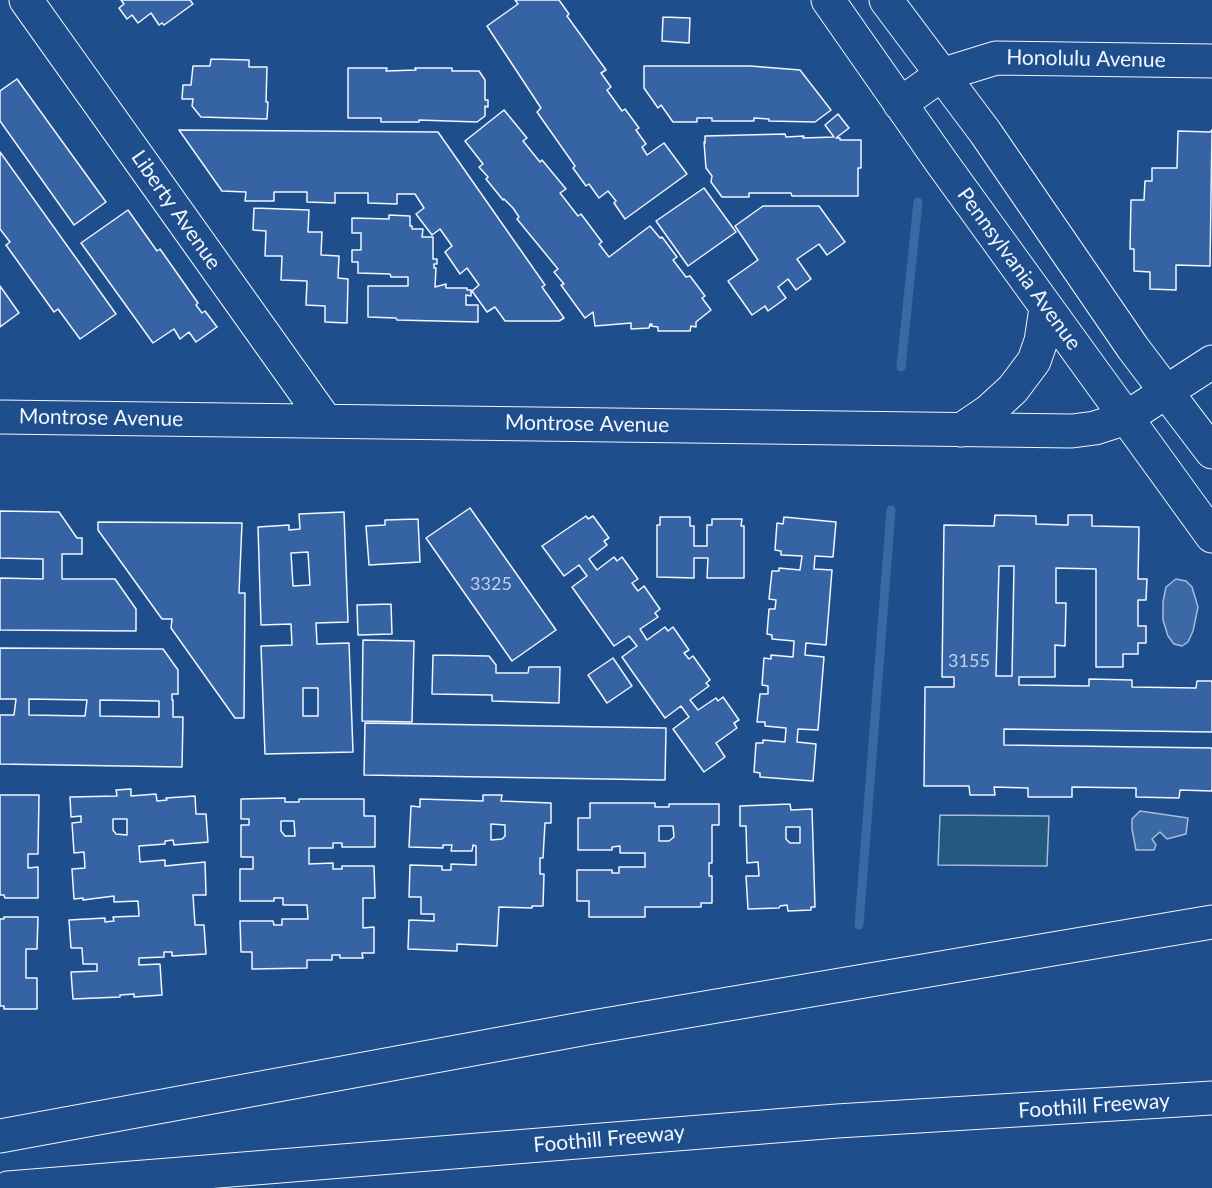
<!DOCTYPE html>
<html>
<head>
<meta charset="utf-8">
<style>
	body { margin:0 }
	canvas { display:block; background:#1f4e8c }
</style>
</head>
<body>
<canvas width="1212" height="1188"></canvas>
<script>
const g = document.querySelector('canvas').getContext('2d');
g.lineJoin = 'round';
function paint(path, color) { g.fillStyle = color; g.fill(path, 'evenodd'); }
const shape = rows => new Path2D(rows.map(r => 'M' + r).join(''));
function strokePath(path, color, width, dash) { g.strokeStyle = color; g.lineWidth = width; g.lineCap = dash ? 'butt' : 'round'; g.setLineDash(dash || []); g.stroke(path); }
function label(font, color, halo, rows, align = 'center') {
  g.font = font + ' Lato,sans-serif'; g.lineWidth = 4.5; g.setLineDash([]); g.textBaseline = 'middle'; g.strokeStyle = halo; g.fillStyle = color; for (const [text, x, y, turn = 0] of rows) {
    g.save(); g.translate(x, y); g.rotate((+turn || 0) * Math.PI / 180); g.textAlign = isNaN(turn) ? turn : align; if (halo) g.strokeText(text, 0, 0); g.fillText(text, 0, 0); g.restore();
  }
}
const green = shape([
	[940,815,1049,816,1047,866,938,865,940,815]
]);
const water = shape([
	[1176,579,1186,581,1192,587,1198,607,1193,631,1188,642,1182,646,1174,644,1168,636,1163,620,1163,602,1166,587,1176,579],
	[1140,811,1188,818,1186,834,1167,839,1160,832,1152,839,1156,845,1154,850,1136,850,1132,829,1132,819,1140,811]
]);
const stream = shape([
	[901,367,918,202],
	[859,925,891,510]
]);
const building = shape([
	[121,0,190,0,193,4,164,25,162,23,159,25,151,13,138,23,132,15,127,19,119,8,124,4,121,0],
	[515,0,559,0,569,14,567,16,606,70,601,73,611,87,607,90,622,111,625,109,639,128,636,130,646,144,642,147,647,155,664,143,687,174,625,219,614,203,616,201,608,191,599,198,589,184,586,186,573,168,575,166,537,112,541,108,487,26,518,4,515,0],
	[663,17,690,18,689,43,662,41,663,17],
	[211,59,249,60,249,67,267,67,266,102,268,102,267,119,201,117,192,106,193,99,182,99,183,85,191,85,193,66,210,66,211,59],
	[644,66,750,66,800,70,831,110,815,122,769,121,769,119,754,118,754,121,712,121,712,118,697,118,697,122,673,122,661,105,658,108,644,88,644,66],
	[348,68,387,68,386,71,416,70,415,68,452,68,452,71,479,71,485,80,485,100,488,100,488,107,485,106,485,116,477,122,419,120,419,122,381,122,381,118,348,118,348,68],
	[17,79,106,202,74,225,0,121,0,91,17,79],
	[504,110,527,138,523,141,540,162,542,160,566,189,560,193,578,216,581,214,602,242,599,244,609,257,650,226,660,238,662,237,677,257,673,260,686,277,690,276,705,296,702,298,711,310,696,322,696,327,691,326,690,331,658,331,658,327,651,326,652,324,650,324,649,328,631,329,631,323,595,326,593,312,585,318,561,285,564,284,554,272,558,269,517,219,519,217,513,208,504,199,503,200,486,179,488,177,479,167,483,164,465,141,504,110],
	[838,114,849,128,836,138,840,138,840,140,861,140,861,168,858,168,858,196,792,196,791,193,749,193,749,197,722,197,711,182,712,176,706,168,704,142,705,143,705,136,785,134,786,137,804,136,803,138,834,137,825,125,838,114],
	[179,130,438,132,545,285,542,287,564,318,559,321,505,321,495,307,487,312,472,291,479,285,467,268,460,274,445,252,452,246,440,229,432,235,416,214,424,208,415,194,397,194,397,204,368,203,368,193,335,193,335,203,307,202,307,192,274,192,274,201,245,201,246,192,222,191,179,130],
	[1212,130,1210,266,1176,265,1176,290,1150,289,1150,272,1134,271,1134,249,1130,249,1131,200,1144,200,1145,181,1152,181,1152,168,1177,168,1178,131,1210,132,1212,130],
	[0,152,116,314,80,339,58,309,54,312,6,245,10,242,0,229,0,152],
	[704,188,736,232,688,266,656,221,704,188],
	[763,206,819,206,845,242,827,255,819,244,797,259,811,279,796,290,788,279,778,287,786,298,768,311,765,306,752,315,728,281,758,260,735,226,763,206],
	[254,208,309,210,308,232,322,232,321,255,339,256,338,278,348,279,347,323,325,322,325,306,306,305,307,281,281,280,282,256,265,256,266,231,253,230,254,208],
	[128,210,157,251,160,249,198,303,196,305,202,313,205,311,217,327,196,342,189,332,180,339,174,329,153,343,81,243,128,210],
	[389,215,410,216,410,226,412,226,412,229,423,229,422,237,433,237,433,259,437,259,437,264,434,264,434,268,436,268,435,287,446,284,446,288,467,288,467,290,471,290,471,296,466,295,466,305,478,305,478,322,397,320,396,318,368,317,368,286,408,286,408,277,391,277,390,274,358,273,358,262,352,262,352,250,361,250,361,233,352,233,352,218,389,219,389,215],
	[0,286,19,313,0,327,0,286],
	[470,508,556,630,512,661,426,538,470,508],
	[0,511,59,512,77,538,82,538,82,554,62,554,62,579,115,579,136,609,136,631,0,630,0,578,43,579,43,559,0,558,0,511],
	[344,512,348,622,316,623,317,644,349,643,353,752,265,754,261,646,292,645,291,624,261,625,258,527,289,525,289,530,300,529,299,514,344,512],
	[308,552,310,585,293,586,291,553,308,552],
	[303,688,318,688,318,716,303,716,303,688],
	[995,515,1036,516,1036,524,1068,525,1068,515,1092,515,1092,526,1139,527,1138,579,1147,579,1146,600,1138,600,1138,626,1146,626,1146,643,1138,643,1138,654,1123,654,1123,667,1096,667,1096,569,1056,568,1056,603,1066,603,1065,646,1055,645,1055,677,1019,677,1019,685,1089,686,1089,679,1132,680,1132,687,1196,688,1197,681,1212,681,1212,732,1004,729,1004,745,1212,748,1212,791,1180,790,1179,798,1136,797,1136,788,1072,787,1072,797,1028,797,1028,788,994,787,995,795,970,795,969,786,924,786,925,687,954,687,954,677,942,677,944,525,994,526,995,515],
	[999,566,1014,566,1012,676,996,676,999,566],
	[586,516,588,519,593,516,609,538,604,541,607,545,589,559,597,570,614,557,617,561,622,557,638,579,632,583,638,591,644,586,660,609,655,613,658,617,640,629,647,640,665,627,668,631,673,627,689,650,684,653,689,659,693,656,710,680,706,683,709,686,690,700,698,710,716,698,718,701,723,697,739,720,734,723,737,728,716,743,725,757,704,772,673,729,689,717,681,706,665,718,622,657,637,646,629,636,614,646,572,587,587,576,579,565,564,576,542,546,586,516],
	[660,517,690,517,690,526,694,526,694,546,707,546,707,525,712,525,712,519,742,519,741,526,744,526,744,578,707,578,708,558,694,558,694,578,657,577,657,525,660,525,660,517],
	[784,517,836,522,833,557,815,556,814,569,832,570,826,645,806,643,805,655,824,657,818,730,798,729,797,742,816,744,813,781,760,777,760,773,754,772,756,743,763,743,763,740,785,742,786,728,765,726,765,722,757,722,760,694,768,694,768,686,762,685,764,658,771,659,771,655,793,657,794,641,772,639,772,635,767,634,769,609,775,609,776,600,769,599,772,571,779,571,779,568,800,570,802,556,781,555,781,551,775,550,777,523,783,524,784,517],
	[418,519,420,562,369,565,366,526,385,525,385,520,418,519],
	[98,522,242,523,239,593,245,593,244,718,235,718,171,628,172,619,162,619,98,530,98,522],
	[391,604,392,634,358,635,357,605,391,604],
	[363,640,414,641,412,722,362,721,363,640],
	[0,648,163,649,178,670,178,694,172,694,172,700,173,700,173,717,183,717,182,767,0,764,0,715,14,715,16,699,0,699,0,648],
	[29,699,87,700,85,716,29,715,29,699],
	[100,700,159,701,159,717,100,716,100,700],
	[433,655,489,656,496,665,496,673,528,673,529,667,560,667,559,703,492,701,492,695,432,694,433,655],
	[613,658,632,686,607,703,588,675,613,658],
	[365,723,666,728,665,780,364,775,365,723],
	[131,789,131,796,156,794,157,801,167,800,166,798,195,796,196,814,206,814,208,842,174,845,173,840,165,841,165,844,139,846,140,862,165,860,165,866,205,862,206,895,193,895,195,925,204,925,206,954,172,956,172,952,164,952,164,957,139,958,139,965,160,964,162,995,134,997,134,994,120,995,120,997,73,999,71,972,97,971,97,964,83,964,82,948,71,948,69,920,105,918,105,922,114,921,113,917,139,916,138,901,114,902,114,896,83,900,83,898,74,899,72,869,85,868,84,852,74,853,72,823,81,822,81,816,71,817,70,797,117,796,116,790,131,789],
	[113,819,127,819,127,835,116,834,113,830,113,819],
	[0,795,39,795,38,854,28,854,28,868,38,867,38,898,5,898,4,895,0,895,0,795],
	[483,795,502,795,501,801,551,803,551,823,545,823,543,858,540,858,540,874,544,874,543,906,532,906,532,908,499,907,497,946,457,944,457,951,408,949,409,920,434,921,434,914,421,914,421,897,409,897,410,865,442,866,442,870,451,870,451,864,476,865,476,846,473,845,472,851,451,851,452,845,443,845,443,848,409,847,411,806,420,807,420,799,483,801,483,795],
	[491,824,505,825,505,836,502,839,491,840,491,824],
	[285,798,285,802,299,802,299,799,364,799,364,816,375,816,375,847,342,847,342,843,333,843,333,848,309,848,309,864,333,863,333,869,342,869,342,866,374,866,375,898,363,898,363,928,374,927,374,953,362,953,363,958,340,958,340,955,332,955,332,960,307,960,307,968,252,969,252,952,241,952,240,921,273,921,274,925,282,925,282,919,308,919,307,905,283,905,283,898,274,898,274,901,240,901,240,869,253,869,253,857,241,857,241,825,249,825,249,819,241,819,241,799,285,798],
	[281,821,294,821,295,836,285,836,281,831,281,821],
	[590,803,655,803,655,807,669,807,669,804,719,804,719,825,712,825,712,863,709,863,709,876,712,876,712,903,701,903,701,907,645,907,645,917,589,917,589,901,577,901,577,870,612,870,612,873,619,873,619,867,645,867,645,853,620,853,620,846,612,847,612,850,578,850,578,818,590,818,590,803],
	[659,826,673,826,674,837,669,841,659,841,659,826],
	[790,804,791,810,812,809,815,907,811,907,811,910,788,911,787,905,780,906,779,908,748,909,746,876,759,876,758,862,747,863,746,826,740,826,740,806,790,804],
	[786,827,800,827,800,843,790,843,786,839,786,827],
	[4,917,38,917,37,949,26,949,26,978,37,978,37,1009,4,1009,4,1006,0,1006,0,919,4,919,4,917]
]);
const minor = shape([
	[26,0,325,420],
	[0,417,1072,431,1095,428,1126,418,1212,362]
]);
const major = shape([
	[828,0,942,163,1212,536],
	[886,0,985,132,1133,348,1212,452],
	[900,104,941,75,996,58,1212,61],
	[961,430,989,411,1013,389,1034,361,1041,341,1046,308]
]);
const highway = shape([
	[0,1136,587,1028,1212,922],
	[8,1188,837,1121,1212,1098]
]);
const numberNames = [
	["3325",491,584],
	["3155",969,661]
];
const streetNames = [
	["Honolulu Avenue",1086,59,1],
	["Liberty Avenue",176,210,55],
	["Pennsylvania Avenue",1019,269,54],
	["Montrose Avenue",101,418,1],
	["Montrose Avenue",587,424,1],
	["Foothill Freeway",1094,1106,-4],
	["Foothill Freeway",609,1139,-5]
];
paint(green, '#245a82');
strokePath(green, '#a8bbd7', 1.5);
paint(water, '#3b69a3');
strokePath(water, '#a8bbd7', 1.5);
strokePath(stream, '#3b69a3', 9);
paint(building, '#3563a3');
strokePath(building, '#f2f6ff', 1.5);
strokePath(minor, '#f2f6ff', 35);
strokePath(major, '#f2f6ff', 35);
strokePath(highway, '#f2f6ff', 35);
strokePath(minor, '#1f4e8c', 33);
strokePath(major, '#1f4e8c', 33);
strokePath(highway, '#1f4e8c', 33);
label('18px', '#c3d1e8', null, numberNames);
label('21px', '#f2f6ff', '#1f4e8c', streetNames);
</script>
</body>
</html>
